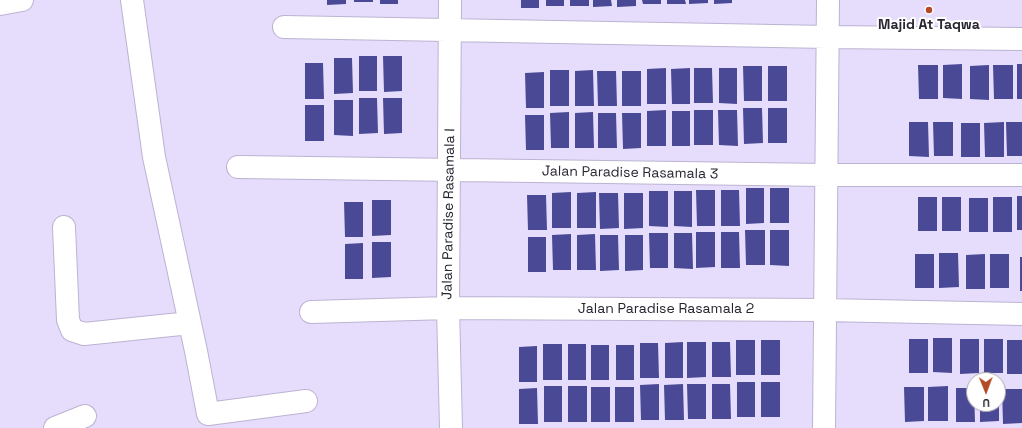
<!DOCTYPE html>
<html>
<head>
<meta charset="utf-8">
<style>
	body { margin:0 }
	#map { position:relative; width:1022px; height:428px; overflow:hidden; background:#e6ddfd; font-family:"Space Grotesk",sans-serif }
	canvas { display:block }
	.north { position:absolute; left:966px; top:372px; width:40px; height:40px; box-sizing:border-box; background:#fff; border:1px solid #a9a7ac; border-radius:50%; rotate:179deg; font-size:11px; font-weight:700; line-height:16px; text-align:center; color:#282430 }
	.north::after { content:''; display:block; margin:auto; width:14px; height:18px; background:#b34b28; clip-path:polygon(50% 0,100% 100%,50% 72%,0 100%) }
</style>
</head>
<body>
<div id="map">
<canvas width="1022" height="428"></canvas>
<div class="north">U</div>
</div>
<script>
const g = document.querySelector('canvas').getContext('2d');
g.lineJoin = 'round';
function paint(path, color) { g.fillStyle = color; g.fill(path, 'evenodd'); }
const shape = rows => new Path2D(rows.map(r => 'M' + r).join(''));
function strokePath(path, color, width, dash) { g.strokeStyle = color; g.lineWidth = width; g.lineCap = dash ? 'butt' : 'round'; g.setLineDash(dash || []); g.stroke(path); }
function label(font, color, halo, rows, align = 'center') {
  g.font = font + ' "Space Grotesk",sans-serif'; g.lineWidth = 4; g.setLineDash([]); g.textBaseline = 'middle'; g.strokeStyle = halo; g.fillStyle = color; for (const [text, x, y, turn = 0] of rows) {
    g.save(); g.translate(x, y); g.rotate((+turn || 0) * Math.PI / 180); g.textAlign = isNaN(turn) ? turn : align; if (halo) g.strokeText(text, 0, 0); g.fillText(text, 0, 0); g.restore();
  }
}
const building = shape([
	[327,0,346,0,346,4,327,5],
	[354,0,373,0,373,2,354,2],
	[380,0,398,0,398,4,380,4],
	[521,0,539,0,539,8,521,8],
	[546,0,564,0,564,6,546,6],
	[570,0,589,0,589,6,570,6],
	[593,0,611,0,612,6,593,7],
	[617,0,636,0,636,6,617,7],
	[642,0,661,0,661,4,643,4],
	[667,0,685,0,686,4,667,4],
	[689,0,708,0,708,3,689,4],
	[714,0,732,0,732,3,714,4],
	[359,56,377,56,377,91,359,91],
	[383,56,402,56,402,91,384,92],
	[334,58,352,58,353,93,334,94],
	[305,63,323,63,324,99,305,99],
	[962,64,962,99,943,98,943,65],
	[1017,64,1022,64,1022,99,1017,99],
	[918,65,938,65,938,99,919,99],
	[989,65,989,100,970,99,970,66],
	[993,65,1013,65,1013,99,994,99],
	[743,66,762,66,762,101,744,101],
	[768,66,787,66,787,101,768,101],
	[666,68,666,104,647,104,647,69],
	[690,68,690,104,672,104,671,69],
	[694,68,712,68,713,103,694,103],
	[719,68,737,68,737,104,719,103],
	[550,70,569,70,569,106,550,106],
	[593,70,594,106,575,106,575,71],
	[597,71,616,71,617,106,598,106],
	[622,71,641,71,641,106,622,106],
	[544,72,544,108,526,108,525,73],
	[359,98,377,98,378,133,359,134],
	[383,98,402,98,402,133,384,134],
	[334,100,353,100,353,136,334,135],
	[305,105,324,105,324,141,305,141],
	[743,108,762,108,763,143,744,144],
	[768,108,787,108,787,143,768,143],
	[666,110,666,146,647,146,647,111],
	[694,110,713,110,713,145,694,145],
	[718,110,737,110,738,146,719,145],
	[672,111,690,111,690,146,672,146],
	[569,112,569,148,551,148,550,113],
	[593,112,594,148,575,148,575,113],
	[598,113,616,113,617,148,598,148],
	[622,113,641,113,641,148,623,149],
	[525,115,544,115,544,150,526,150],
	[909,122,928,122,929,157,909,156],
	[933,122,953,122,953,156,934,156],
	[1004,122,1004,157,985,157,984,123],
	[1006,122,1022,122,1022,156,1007,156],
	[961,123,980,123,980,157,961,157],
	[746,188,764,188,764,223,746,224],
	[770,188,789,188,789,223,770,223],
	[696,190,715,190,715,226,697,226],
	[721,190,739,190,740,226,721,226],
	[649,191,668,191,668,227,649,226],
	[674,191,692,191,692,227,674,226],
	[571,192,571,228,552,228,552,193],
	[596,192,596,228,577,228,577,193],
	[599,193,618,193,619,228,600,229],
	[624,193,643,193,643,228,624,229],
	[527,195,546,195,547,230,528,230],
	[1017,196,1022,196,1022,230,1017,230],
	[918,197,937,197,937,231,918,231],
	[942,197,961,197,961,231,942,231],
	[993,197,1012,197,1012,232,993,232],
	[969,198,988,198,988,232,969,232],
	[372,200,391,200,391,235,372,236],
	[344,202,363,202,363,237,345,237],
	[745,230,765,230,765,265,746,265],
	[770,230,789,230,789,266,770,265],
	[696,232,715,232,715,267,696,268],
	[721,232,739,232,740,268,721,268],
	[649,233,668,233,668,268,650,268],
	[674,233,692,233,693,269,674,268],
	[571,234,571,270,553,270,552,235],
	[595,234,596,270,577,270,577,235],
	[600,235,618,235,619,270,600,271],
	[625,235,643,235,643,270,625,271],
	[528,237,546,237,546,272,528,272],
	[372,242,391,242,391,277,372,278],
	[363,243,363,279,345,279,345,244],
	[939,253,958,253,959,287,939,288],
	[915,254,934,254,934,288,915,288],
	[985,254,985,289,966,289,966,255],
	[990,254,1009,254,1009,288,990,288],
	[1020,257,1022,257,1022,291,1020,291],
	[933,338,952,338,952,373,933,372],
	[909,339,928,339,928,373,909,373],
	[960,339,979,339,979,373,960,374],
	[984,339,1003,339,1003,373,984,373],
	[736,340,755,340,755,375,736,375],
	[761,340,780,340,780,375,761,375],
	[1007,340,1022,340,1022,374,1007,374],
	[683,342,683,378,665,378,665,343],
	[687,342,706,342,706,377,687,378],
	[712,342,730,342,731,377,712,377],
	[640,343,658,343,659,378,640,378],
	[543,344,562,344,562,380,543,380],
	[568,344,586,344,586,380,568,380],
	[591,345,609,345,609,380,591,380],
	[616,345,634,345,634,380,616,380],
	[537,346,537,382,519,382,519,347],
	[737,382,755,382,755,417,737,417],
	[761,382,780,382,780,417,761,417],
	[659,384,659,420,641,420,640,385],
	[683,384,684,420,665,420,664,385],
	[687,384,706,384,706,419,688,419],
	[712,384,730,384,731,419,712,419],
	[544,386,562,386,562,422,544,422],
	[568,386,587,386,587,422,568,422],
	[948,386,948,421,928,421,928,387],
	[591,387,610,387,610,422,591,422],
	[615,387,634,387,634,422,615,422],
	[904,387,924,387,924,421,905,422],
	[537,388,538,424,519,424,519,389],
	[956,388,974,388,975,422,956,422],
	[1002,389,1022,389,1022,423,1003,424],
	[980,404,999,404,999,421,980,422]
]);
const minor = shape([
	[132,0,154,157,196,351,208,414,306,401],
	[450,0,448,308,451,428],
	[0,4,22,0],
	[284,27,828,37,1022,39],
	[238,167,826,175,1022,175],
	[64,227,68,320,72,330,84,334,190,323],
	[311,312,448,308,824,310,1022,314],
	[55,428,85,416],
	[824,428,828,0]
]);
const markers = [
	[929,10,4,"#b34b28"]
];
const poiNames = [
	["Majid At Taqwa",929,25]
];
const streetNames = [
	["Jalan Paradise Rasamala 3",630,173,1],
	["Jalan Paradise Rasamala I",449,214,-89],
	["Jalan Paradise Rasamala 2",666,309]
];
paint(building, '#4a4995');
strokePath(minor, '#bcb3d1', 24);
strokePath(minor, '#fff', 22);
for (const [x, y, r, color] of markers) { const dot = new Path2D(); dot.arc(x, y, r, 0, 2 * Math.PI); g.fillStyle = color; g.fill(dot); strokePath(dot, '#fff', 1.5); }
label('bold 14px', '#282430', '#fff', poiNames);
label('14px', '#282430', '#fff', streetNames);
</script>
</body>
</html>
